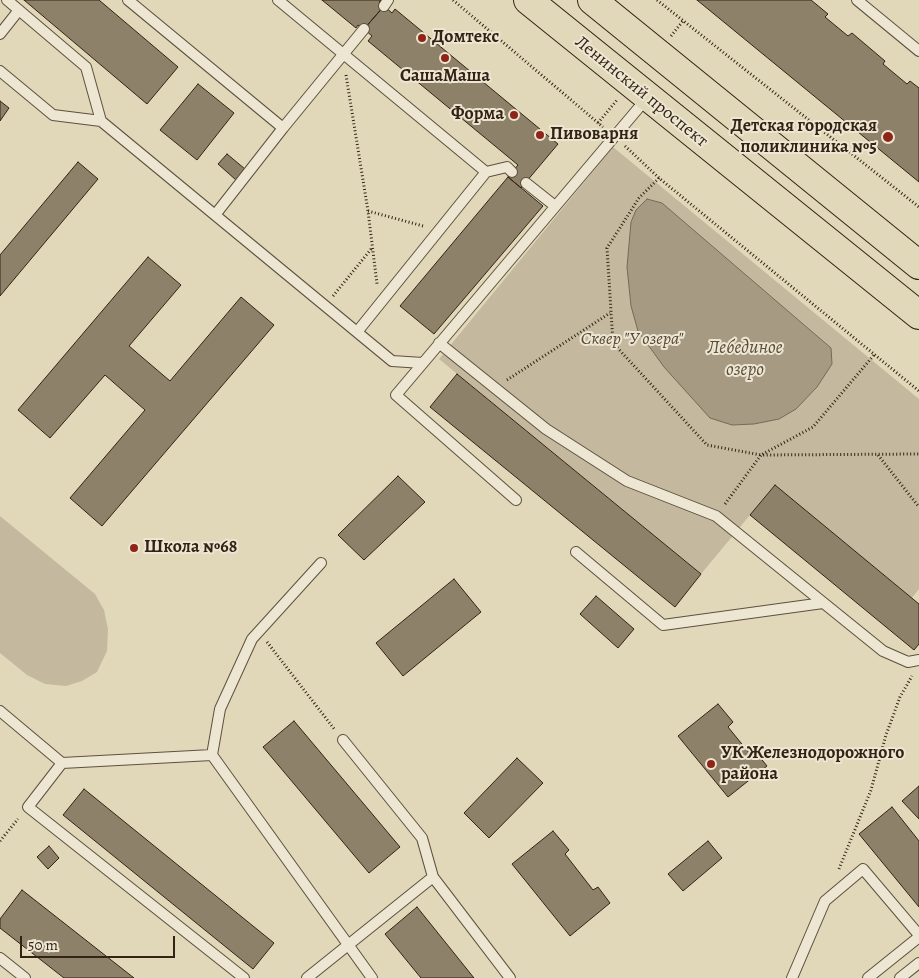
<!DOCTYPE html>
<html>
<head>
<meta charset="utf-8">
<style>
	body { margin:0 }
	#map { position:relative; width:919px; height:978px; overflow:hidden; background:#e1d8ba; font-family:Alegreya,serif }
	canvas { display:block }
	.scale { position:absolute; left:20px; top:936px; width:155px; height:22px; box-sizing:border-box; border:2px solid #342314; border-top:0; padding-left:6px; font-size:15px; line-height:18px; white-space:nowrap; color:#342314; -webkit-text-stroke:4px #ece6d2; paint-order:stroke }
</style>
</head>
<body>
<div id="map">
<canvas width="919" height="978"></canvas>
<div class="scale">50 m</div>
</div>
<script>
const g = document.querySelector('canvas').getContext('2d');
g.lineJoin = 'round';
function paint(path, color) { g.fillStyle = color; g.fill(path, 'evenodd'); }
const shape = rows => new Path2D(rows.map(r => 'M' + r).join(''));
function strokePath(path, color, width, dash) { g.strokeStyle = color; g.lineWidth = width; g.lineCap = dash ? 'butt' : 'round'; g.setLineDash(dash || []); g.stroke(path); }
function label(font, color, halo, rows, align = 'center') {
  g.font = font + ' Alegreya,serif'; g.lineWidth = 4; g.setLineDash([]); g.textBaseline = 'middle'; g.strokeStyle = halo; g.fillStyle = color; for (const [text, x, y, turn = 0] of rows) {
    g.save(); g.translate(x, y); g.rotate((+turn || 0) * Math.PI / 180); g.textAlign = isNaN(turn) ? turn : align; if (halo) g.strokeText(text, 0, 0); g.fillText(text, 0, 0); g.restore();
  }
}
const green = shape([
	[613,147,919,399,919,589,912,598,775,485,701,574,439,359],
	[0,516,95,594,104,610,108,629,107,651,97,672,82,681,66,686,45,684,27,675,0,653]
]);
const water = shape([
	[647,199,662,203,831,348,832,364,817,387,796,409,779,419,754,424,732,425,710,418,664,367,638,331,631,306,627,267,631,222,636,210,647,199]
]);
const building = shape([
	[24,0,99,0,178,67,147,104,24,0],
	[322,0,381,0,379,2,384,6,364,29,358,25,356,28,322,0],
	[697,0,811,0,828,14,825,17,848,36,852,33,885,61,883,64,907,84,910,81,919,88,919,182,697,0],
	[384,6,392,13,395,9,558,144,521,188,508,177,518,165,368,41,372,36,364,29,384,6],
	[198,84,234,113,197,160,160,130,198,84],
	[0,101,9,108,0,121,0,101],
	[227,154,245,169,236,180,218,164,227,154],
	[78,162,98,179,0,296,0,255,78,162],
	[508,177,543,206,434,334,400,306,508,177],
	[148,257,181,285,129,346,170,381,241,297,274,325,102,526,70,498,145,410,105,375,50,438,18,410,148,257],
	[457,374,701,574,675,607,430,407,457,374],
	[398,476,425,502,364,560,338,535,398,476],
	[775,485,919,604,919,644,914,650,750,515,775,485],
	[454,579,481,612,403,676,376,643,454,579],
	[596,596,634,629,618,648,580,614,596,596],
	[718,704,733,722,728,727,750,754,754,750,767,766,728,797,678,736,718,704],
	[294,721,400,847,369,873,263,747,294,721],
	[517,758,543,783,489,838,464,813,517,758],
	[919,786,919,819,902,801,919,786],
	[84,789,274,943,253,969,63,815,84,789],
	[892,807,919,841,919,907,859,834,892,807],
	[553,831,569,850,565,854,593,890,598,887,610,903,570,936,512,864,553,831],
	[708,841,722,858,683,891,668,874,708,841],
	[49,846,59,858,48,869,37,857,49,846],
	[22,890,134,978,64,978,0,928,0,919,22,890],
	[417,907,474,978,421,978,385,934,417,907]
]);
const path = shape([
	[453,0,603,127],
	[657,0,919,207],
	[671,36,683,21],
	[346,75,368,211,377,284],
	[598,123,617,100],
	[625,146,659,178,919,391],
	[659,178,639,198,607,248,613,343,707,445,761,455,813,427,874,355],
	[368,211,423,226],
	[333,296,372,248],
	[507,380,610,313],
	[878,455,919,507],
	[725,504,761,455,919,454],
	[267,642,335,730],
	[0,841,18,819],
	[839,869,871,790,886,735,900,697,912,676]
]);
const lane = shape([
	[7,0,86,67,101,121],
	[128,0,283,128],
	[278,0,486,172,507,167,512,172],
	[857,0,919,51],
	[384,6,388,0],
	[0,34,19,10],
	[0,71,53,115,101,121,392,361,423,363],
	[526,183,555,206],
	[215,215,283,128,364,29],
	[357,332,486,172],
	[439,343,546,429,627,481,716,516,883,651,908,662,919,660],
	[516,500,396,395,647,98],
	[576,552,663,625,823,603],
	[321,563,252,639,220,709,212,755,372,978],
	[0,711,62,763,212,755],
	[343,740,422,838,433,877,510,978],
	[62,763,28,807,244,978],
	[0,958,25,978],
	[307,978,433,877],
	[792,978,825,901,863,869,919,935],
	[868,978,919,937],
	[900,978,919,963]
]);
const primary = shape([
	[528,0,919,315],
	[592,0,919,265]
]);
const markers = [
	[422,38,5,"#8f2418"],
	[445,58,5,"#8f2418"],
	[514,115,5,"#8f2418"],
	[540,135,5,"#8f2418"],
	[888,137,6,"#8f2418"],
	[134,548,5,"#8f2418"],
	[711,764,5,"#8f2418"]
];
const poiNames = [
	["Домтекс",432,38],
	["СашаМаша",445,77,"center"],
	["Форма",504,115,"right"],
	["Детская городская",877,127,"right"],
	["поликлиника №5",877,148,"right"],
	["Пивоварня",550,135],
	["Школа №68",144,548],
	["УК Железнодорожного",721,754],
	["района",721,775]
];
const streetNames = [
	["Ленинский проспект",641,92,39]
];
const parkNames = [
	["Сквер \"У озера\"",632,340]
];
const waterNames = [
	["Лебединое",745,348],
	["озеро",745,370]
];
paint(green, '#c4b99e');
paint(water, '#a69a82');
strokePath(water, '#786a56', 1);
paint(building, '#8e816a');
strokePath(building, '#342314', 1);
strokePath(lane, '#5f503e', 12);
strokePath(primary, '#342314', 30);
strokePath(path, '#342314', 3, [1, 2.5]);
strokePath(lane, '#ece6d2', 10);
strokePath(primary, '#e1d8ba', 28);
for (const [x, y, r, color] of markers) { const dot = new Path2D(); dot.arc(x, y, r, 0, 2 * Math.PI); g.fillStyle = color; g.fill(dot); strokePath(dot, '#ece6d2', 2); }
label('bold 18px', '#342314', '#ece6d2', poiNames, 'left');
label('18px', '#342314', '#ece6d2', streetNames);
label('italic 18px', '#584836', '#ece6d2', parkNames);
label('italic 19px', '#5c4d3a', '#ece6d2', waterNames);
</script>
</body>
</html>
